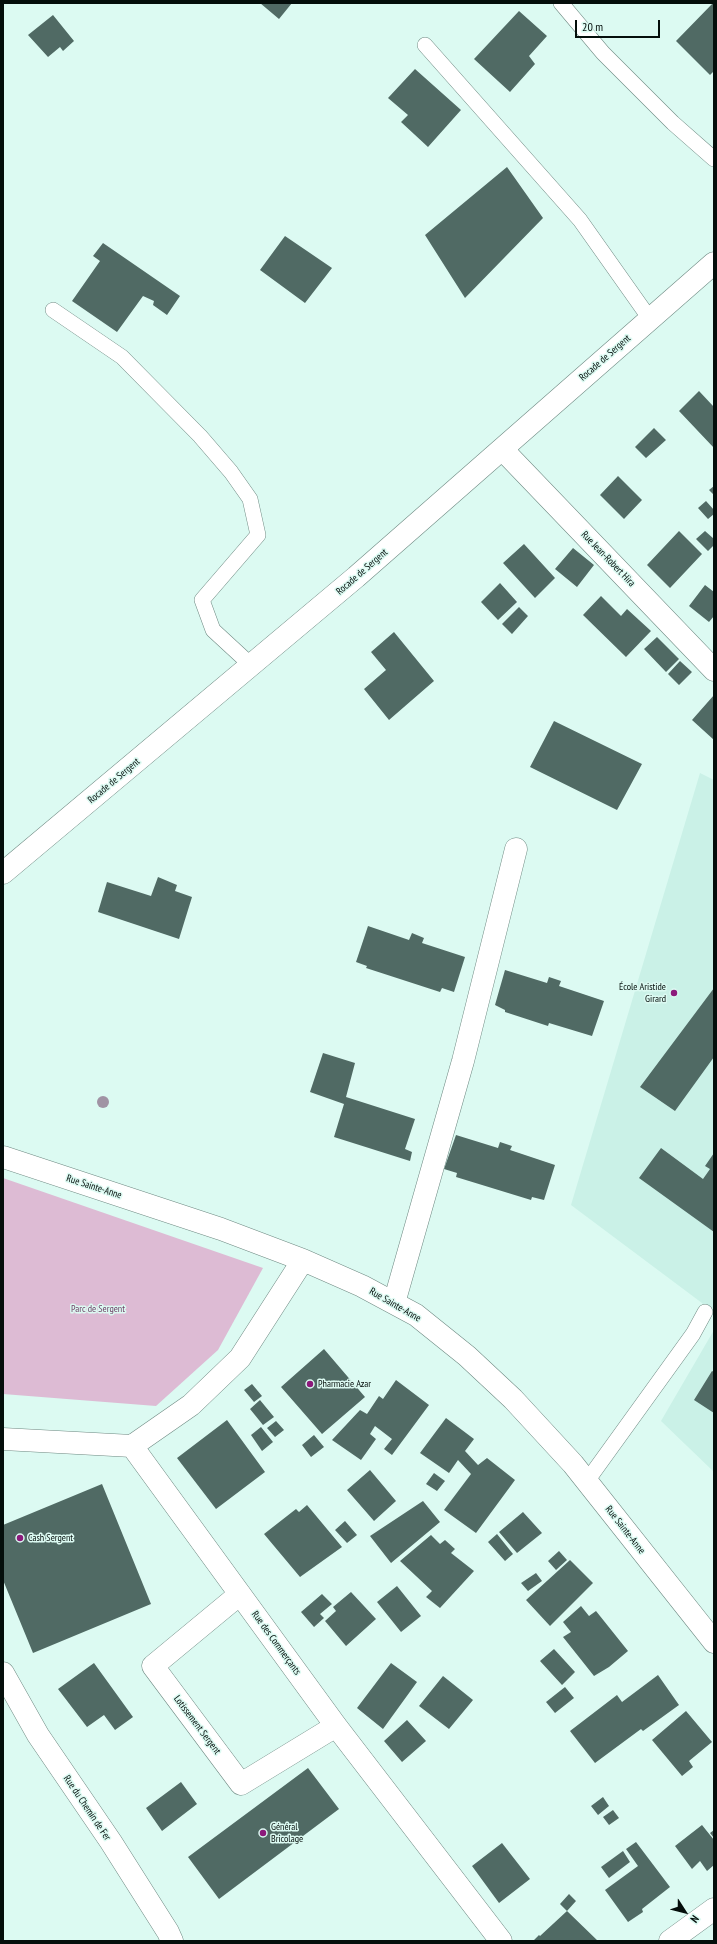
<!DOCTYPE html>
<html>
<head>
<meta charset="utf-8">
<style>
	body { margin:0 }
	#map { position:relative; width:717px; height:1944px; overflow:hidden; background:#dcfaf2; font-family:"PT Sans Narrow",sans-serif }
	canvas { display:block }
	.frame { position:absolute; inset:0; border:4px solid #040e0b; pointer-events:none }
	.north { position:absolute; left:665px; top:1892px; width:40px; height:40px; -webkit-text-stroke:3px #dcfaf2; paint-order:stroke; rotate:126deg; font-size:11px; font-weight:700; line-height:16px; text-align:center; color:#040e0b }
	.north::after { content:''; display:block; margin:auto; width:14px; height:18px; background:#040e0b; clip-path:polygon(50% 0,100% 100%,50% 72%,0 100%) }
	.scale { position:absolute; left:575px; top:20px; width:85px; height:18px; box-sizing:border-box; border:2px solid #040e0b; border-top:0; padding-left:5px; font-size:12px; line-height:14px; white-space:nowrap; color:#040e0b; -webkit-text-stroke:3px #dcfaf2; paint-order:stroke }
</style>
</head>
<body>
<div id="map">
<canvas width="717" height="1944"></canvas>
<div class="frame"></div>
<div class="north">N</div>
<div class="scale">20 m</div>
</div>
<script>
const g = document.querySelector('canvas').getContext('2d');
g.lineJoin = 'round';
function paint(path, color) { g.fillStyle = color; g.fill(path, 'evenodd'); }
const shape = rows => new Path2D(rows.map(r => 'M' + r).join(''));
function strokePath(path, color, width, dash) { g.strokeStyle = color; g.lineWidth = width; g.lineCap = dash ? 'butt' : 'round'; g.setLineDash(dash || []); g.stroke(path); }
function label(font, color, halo, rows, align = 'center') {
  g.font = font + ' "PT Sans Narrow",sans-serif'; g.lineWidth = 3; g.setLineDash([]); g.textBaseline = 'middle'; g.strokeStyle = halo; g.fillStyle = color; for (const [text, x, y, turn = 0] of rows) {
    g.save(); g.translate(x, y); g.rotate((+turn || 0) * Math.PI / 180); g.textAlign = isNaN(turn) ? turn : align; if (halo) g.strokeText(text, 0, 0); g.fillText(text, 0, 0); g.restore();
  }
}
const built = shape([
	[700,773,714,780,714,1312,571,1205],
	[714,1330,714,1472,661,1421]
]);
const green = shape([
	[3,1178,263,1268,218,1350,156,1406,3,1394]
]);
const building = shape([
	[260,3,292,3,279,19],
	[713,3,714,71,710,75,676,41],
	[519,11,547,36,529,56,535,64,510,92,474,59],
	[53,15,74,41,63,51,60,47,48,57,28,35],
	[415,69,461,110,428,147,401,122,408,115,388,98],
	[507,167,543,218,465,298,425,235],
	[285,236,332,268,305,303,260,270],
	[103,243,180,296,167,315,153,305,154,301,143,296,117,332,72,301,100,261,93,256],
	[699,391,714,407,714,448,679,411],
	[654,428,666,440,646,458,635,447],
	[618,476,642,500,624,519,600,495],
	[714,486,714,495,709,490],
	[706,501,714,510,714,514,708,519,698,508],
	[679,531,702,554,670,588,647,565],
	[705,531,714,539,714,545,708,551,696,539],
	[524,544,555,578,535,598,503,563],
	[573,548,594,565,577,587,555,569],
	[500,583,517,602,498,620,481,602],
	[705,585,714,592,714,616,709,622,689,606],
	[601,596,621,616,627,609,651,631,626,657,583,615],
	[519,607,528,616,512,634,502,624],
	[394,632,434,681,389,720,364,689,386,670,371,652],
	[657,637,679,659,666,672,644,649],
	[680,661,692,672,679,685,668,674],
	[714,695,714,740,692,720],
	[554,721,642,764,617,810,530,767],
	[158,877,177,885,175,891,192,897,179,939,98,912,107,882,151,896],
	[368,926,409,940,412,933,424,938,422,943,465,957,454,992,442,988,440,992,366,968,367,966,356,962],
	[505,970,547,983,549,977,561,981,559,986,604,1001,592,1036,549,1023,548,1026,505,1012,505,1010,495,1005],
	[714,988,714,1057,675,1111,640,1087],
	[323,1053,355,1063,346,1097,415,1119,405,1149,412,1152,410,1161,334,1137,344,1104,310,1092],
	[456,1135,498,1148,500,1142,512,1146,510,1150,555,1165,544,1200,532,1197,531,1200,456,1177,457,1173,444,1169],
	[661,1148,703,1179,710,1169,705,1166,714,1153,714,1232,639,1178],
	[324,1349,365,1397,322,1434,281,1387],
	[712,1371,714,1372,714,1413,694,1400],
	[396,1380,429,1405,392,1455,384,1449,392,1439,375,1426,370,1434,376,1439,361,1460,332,1440,360,1410,367,1414,379,1396,383,1399],
	[252,1384,262,1396,254,1402,244,1390],
	[260,1400,274,1417,263,1425,250,1409],
	[446,1418,474,1439,465,1451,478,1465,487,1458,515,1480,476,1533,444,1510,471,1474,458,1460,449,1473,420,1453],
	[227,1420,265,1472,216,1509,177,1458],
	[276,1421,284,1430,275,1437,267,1428],
	[261,1427,273,1442,262,1451,251,1435],
	[314,1435,324,1447,311,1457,302,1445],
	[370,1470,396,1501,374,1521,347,1490],
	[434,1473,445,1481,437,1491,426,1484],
	[102,1484,151,1604,33,1653,3,1580,3,1525],
	[423,1501,440,1522,391,1563,370,1536],
	[307,1505,342,1547,300,1577,264,1534,296,1509,299,1512],
	[523,1512,542,1533,517,1553,499,1532],
	[345,1521,357,1535,347,1543,335,1530],
	[497,1534,513,1554,505,1561,488,1542],
	[431,1535,440,1544,445,1540,455,1549,451,1553,474,1571,440,1608,426,1597,432,1591,400,1561],
	[559,1551,567,1560,556,1570,548,1561],
	[570,1560,593,1583,550,1626,526,1600],
	[536,1573,542,1581,528,1591,521,1583],
	[397,1586,421,1616,401,1632,377,1602],
	[351,1592,376,1619,346,1646,325,1621,336,1611,333,1607],
	[322,1594,332,1604,320,1614,324,1618,314,1627,301,1612],
	[581,1606,589,1616,596,1611,628,1651,609,1667,594,1676,563,1637,571,1632,563,1622],
	[554,1649,575,1672,562,1685,540,1661],
	[94,1663,133,1717,115,1730,104,1715,87,1727,58,1689],
	[391,1663,417,1682,383,1729,357,1708],
	[658,1675,679,1705,643,1731,641,1729,595,1763,570,1731,617,1695,622,1702],
	[443,1676,473,1700,449,1729,419,1706],
	[565,1687,574,1698,555,1713,546,1702],
	[686,1711,712,1742,689,1761,693,1767,682,1776,652,1740],
	[407,1720,426,1741,402,1762,384,1741],
	[308,1768,339,1809,219,1899,188,1857],
	[181,1782,197,1804,162,1831,146,1808],
	[603,1797,609,1806,598,1815,591,1806],
	[613,1810,619,1818,609,1825,603,1817],
	[702,1825,714,1840,714,1865,707,1871,700,1861,692,1869,675,1846],
	[714,1830,714,1838,710,1833],
	[636,1842,670,1887,642,1909,643,1912,628,1922,605,1890,638,1866,626,1849],
	[502,1843,530,1879,499,1903,472,1866],
	[623,1851,630,1862,609,1878,601,1867],
	[569,1894,576,1901,567,1911,560,1904],
	[567,1911,598,1941,533,1941,539,1935,540,1936]
]);
const lane = shape([
	[561,3,603,53,673,123,714,159],
	[425,45,580,220,650,319],
	[53,310,122,357,200,436,231,472,250,499,258,535,202,600,213,630,252,666],
	[587,1481,693,1334,705,1312]
]);
const street = shape([
	[3,1157,221,1229,303,1260,362,1286,416,1315,467,1356,513,1399,573,1464,714,1642],
	[394,1303,463,1061,516,849],
	[3,1439,132,1446,336,1726,501,1941],
	[132,1446,191,1405,240,1358,303,1260],
	[240,1594,153,1666,241,1784,336,1726],
	[670,1941,714,1909]
]);
const secondary = shape([
	[502,449,714,670],
	[3,873,356,577,714,263],
	[3,1673,38,1735,111,1842,168,1932,172,1941]
]);
const trees = [
	[103,1102]
];
const markers = [
	[674,993,4,"#8c197b"],
	[310,1384,4,"#8c197b"],
	[20,1538,4,"#8c197b"],
	[263,1833,4,"#8c197b"]
];
const streetNames = [
	["Rocade de Sergent",605,358,-41],
	["Rue Jean-Robert Hira",608,559,46],
	["Rocade de Sergent",362,572,-41],
	["Rocade de Sergent",114,781,-40],
	["Rue Sainte-Anne",94,1187,18],
	["Rue Sainte-Anne",395,1305,30],
	["Rue Sainte-Anne",625,1530,52],
	["Rue des Commerçants",276,1643,54],
	["Lotissement Sergent",197,1725,53],
	["Rue du Chemin de Fer",87,1808,56]
];
const poiNames = [
	["École Aristide",666,987,"right"],
	["Girard",666,999,"right"],
	["Pharmacie Azar",318,1384],
	["Cash Sergent",28,1538],
	["Général",271,1827],
	["Bricolage",271,1839]
];
const parkNames = [
	["Parc de Sergent",98,1309]
];
paint(built, '#caf1e7');
paint(green, '#ddbbd4');
paint(building, '#506a64');
strokePath(lane, '#6e8982', 16);
strokePath(street, '#6e8982', 23);
strokePath(secondary, '#6e8982', 23);
strokePath(lane, '#fff', 15);
strokePath(street, '#fff', 22);
strokePath(secondary, '#fff', 22);
g.fillStyle = '#a093a4';
for (const [x, y] of trees) { g.beginPath(); g.arc(x, y, 6, 0, 2 * Math.PI); g.fill(); }
for (const [x, y, r, color] of markers) { const dot = new Path2D(); dot.arc(x, y, r, 0, 2 * Math.PI); g.fillStyle = color; g.fill(dot); strokePath(dot, '#dcfaf2', 1.5); }
label('10px', '#040e0b', '#dcfaf2', streetNames);
label('10px', '#040e0b', '#dcfaf2', poiNames, 'left');
label('10px', '#6e3e64', '#dcfaf2', parkNames);
</script>
</body>
</html>
